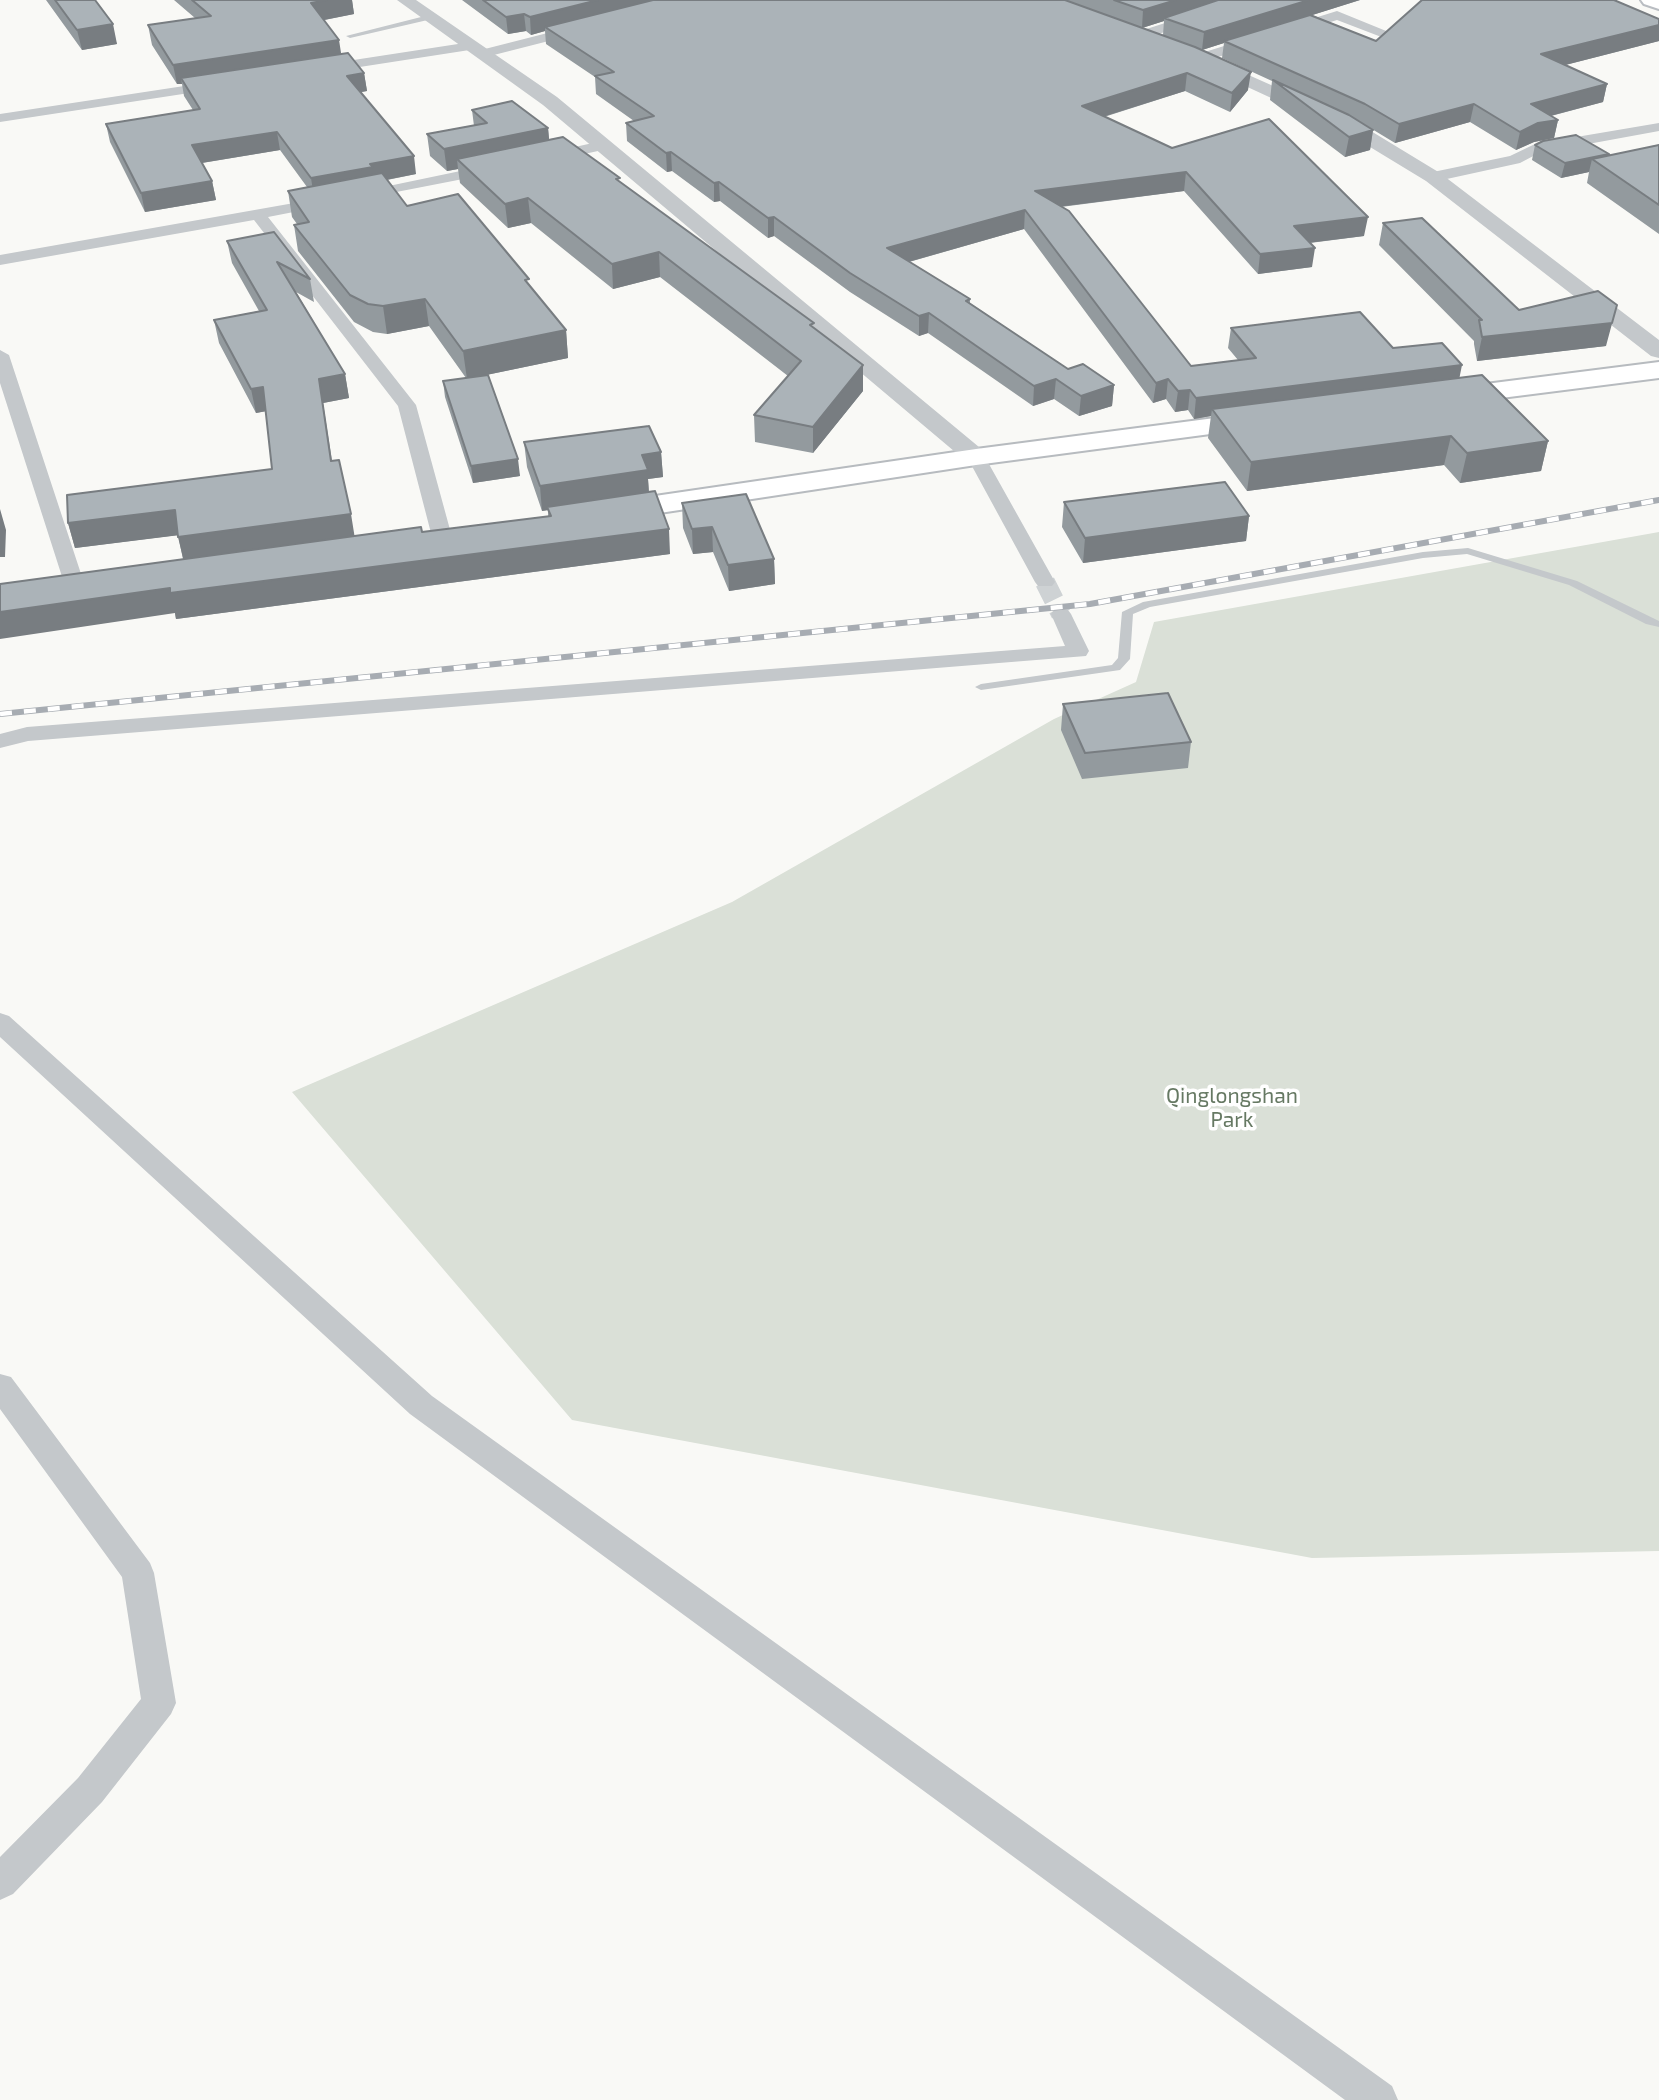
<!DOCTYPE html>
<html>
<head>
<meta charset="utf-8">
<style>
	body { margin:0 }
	canvas { display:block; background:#f9f9f6 }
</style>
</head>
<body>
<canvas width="1659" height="2100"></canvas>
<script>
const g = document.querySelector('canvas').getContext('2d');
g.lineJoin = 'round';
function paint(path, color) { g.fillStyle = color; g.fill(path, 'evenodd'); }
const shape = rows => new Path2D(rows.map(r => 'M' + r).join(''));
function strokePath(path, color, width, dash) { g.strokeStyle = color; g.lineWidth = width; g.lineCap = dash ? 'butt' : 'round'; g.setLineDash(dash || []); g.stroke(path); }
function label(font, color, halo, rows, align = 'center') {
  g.font = font + ' "Exo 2",sans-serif'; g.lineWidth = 7; g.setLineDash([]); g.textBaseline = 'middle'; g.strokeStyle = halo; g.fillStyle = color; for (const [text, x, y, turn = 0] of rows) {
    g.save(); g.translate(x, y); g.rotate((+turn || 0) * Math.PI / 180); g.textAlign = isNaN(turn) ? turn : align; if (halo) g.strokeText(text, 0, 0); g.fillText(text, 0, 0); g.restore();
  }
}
const green = shape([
	[1659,532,1659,1551,1312,1558,572,1420,292,1092,732,902,1054,719,1136,682,1154,622]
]);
const minorTunnel = shape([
	[1045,582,1061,614]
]);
const service = shape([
	[429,15,432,19,350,38,346,36,429,15],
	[1468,548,1577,581,1659,621,1659,627,1646,624,1569,585,1467,554,1423,558,1150,607,1133,614,1130,659,1120,670,981,690,975,687,981,684,1112,665,1118,658,1122,612,1143,602,1423,552,1468,548]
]);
const minor = shape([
	[1237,0,1258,0,1147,38,1142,39,1135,35,1137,32,1237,0],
	[1337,11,1396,35,1389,39,1384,38,1337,20,1205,61,1200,62,1193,58,1195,55,1337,11],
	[579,25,586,29,584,32,482,58,475,54,477,51,579,25],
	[471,42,476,43,476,49,321,73,314,69,321,65,471,42],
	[217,81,224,85,222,88,0,122,0,114,217,81],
	[1659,123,1659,131,1539,153,1520,163,1433,182,1425,177,1433,172,1510,156,1535,144,1659,123],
	[602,141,607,143,610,146,607,149,548,162,540,157,543,154,602,141],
	[494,164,499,166,502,169,499,172,268,217,416,405,452,537,449,541,442,543,435,541,432,537,398,406,254,220,0,265,0,255,379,188,494,164],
	[0,350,9,355,85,586,82,590,75,592,68,590,65,586,0,383,0,350],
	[976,451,985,457,1055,582,1052,586,1038,586,1035,582,967,457,976,451],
	[1061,608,1068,610,1071,614,1089,651,1086,656,28,741,0,748,0,734,27,727,1065,646,1051,614,1054,610,1061,608],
	[0,1013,9,1016,432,1396,1392,2086,1398,2100,1345,2100,410,1414,0,1037,0,1013],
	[0,1374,11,1377,150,1563,154,1573,176,1703,171,1714,102,1802,13,1894,0,1900,0,1857,78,1778,141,1699,122,1577,0,1409,0,1374]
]);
const tertiary = shape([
	[397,0,416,0,557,97,985,452,988,457,985,462,976,464,967,462,543,105,397,0],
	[1208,57,1361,125,1440,173,1659,340,1659,358,1651,356,1426,181,1347,133,1202,66,1199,62,1202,58,1208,57]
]);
const secondary = shape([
	[1641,0,1659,0,1659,9,1644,4,1641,0]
]);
const primary = shape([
	[1659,362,1659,378,1446,405,1437,403,1433,397,1437,391,1446,389,1659,362],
	[1261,412,1271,414,1275,420,1271,426,976,465,607,521,597,518,593,512,597,506,607,503,976,449,1261,412]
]);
const rail = shape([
	[0,714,1090,604,1659,500]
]);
const wall = shape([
	[46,0,95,0,117,44,82,50],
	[174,0,352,0,354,14,324,20,341,54,364,73,367,91,361,92,416,174,387,180,407,206,530,287,566,330,568,358,486,375,520,476,473,483,445,397,443,381,466,378,429,326,387,334,373,332,354,322,298,251,294,225,297,224,292,217,288,191,307,187,280,150,202,163,212,181,216,200,145,212,110,142,106,124,193,110,184,96,182,84,177,84,152,45,148,25,195,18],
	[462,0,1360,0,1312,15,1376,41,1659,19,1659,41,1565,65,1607,84,1603,102,1551,116,1558,120,1554,138,1534,142,1516,150,1470,122,1395,143,1362,123,1373,130,1370,150,1345,157,1270,100,1272,81,1222,58,1224,43,1202,50,1248,90,1230,112,1185,91,1104,117,1364,236,1310,243,1312,267,1258,274,1184,191,1061,207,1191,366,1238,360,1228,348,1231,328,1393,348,1460,378,1548,441,1541,471,1460,483,1444,465,1247,491,1208,438,1211,416,1194,419,1188,410,1175,412,1166,399,1153,403,1024,229,909,262,970,299,970,303,1068,369,1114,385,1112,406,1079,416,1054,399,1033,406,928,333,919,336,850,292,774,236,768,238,720,201,714,202,672,171,667,172,627,141,626,123,634,121,596,94,595,77,546,44,545,31,531,35,526,31,508,34],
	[1164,21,1163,35,1142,28],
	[472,110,548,128,549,140,620,182,814,328,863,391,813,453,755,442,754,415,788,376,660,277,613,289,531,223,508,228,460,183,458,169,447,171,430,156,427,134,474,126],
	[1535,145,1608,156,1659,145,1659,234,1587,183,1589,172,1561,178,1532,160],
	[1383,223,1519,310,1606,346,1477,361,1474,344,1474,341,1379,245],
	[274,232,310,279,314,302,296,292,345,374,349,398,323,403,332,461,354,536,422,532,548,517,548,510,542,511,527,467,524,442,661,452,663,477,648,479,649,492,670,554,176,619,175,613,183,559,178,535,75,548,68,523,272,469,266,411,256,413,219,343,214,320,259,311,232,263,227,241],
	[1064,502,1249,516,1246,541,1083,563,1062,527],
	[682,503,774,559,775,584,729,591,713,552,693,554,683,528],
	[1063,704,1191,742,1188,768,1082,779,1061,730]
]);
const shadedWall = shape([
	[327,0,352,0,354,14,314,22,311,3],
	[598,0,667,0,545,27,545,31,531,35,530,17],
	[1176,0,1228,0,1164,18,1164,21,1142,28,1143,10],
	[1309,0,1360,0,1227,42,1224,41,1224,43,1202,50,1204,32],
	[524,14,526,31,508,34,506,17],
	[113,24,117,44,82,50,77,30],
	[1659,25,1659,41,1538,72,1541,54],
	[339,40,342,59,181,78,182,84,177,84,173,65],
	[1251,72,1248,90,1230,112,1232,93],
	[364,73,367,91,350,94,347,76],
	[1187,73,1185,91,1080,124,1082,106],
	[1607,84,1603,102,1527,122,1531,104],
	[1474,104,1470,122,1395,143,1399,124],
	[1558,120,1554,138,1534,142,1516,150,1520,132,1538,123],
	[548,128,550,149,457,159,458,169,447,171,444,149],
	[1373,130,1370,150,1345,157,1349,137],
	[277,132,280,150,195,164,192,145],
	[671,152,672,171,667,172,666,153],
	[1609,154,1605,168,1592,159,1589,172,1561,178,1565,163],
	[414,156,416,174,375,182,314,197,311,178,370,164],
	[1186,172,1184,191,1033,210,1035,191],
	[212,181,216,200,145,212,141,193],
	[719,182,720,201,714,202,714,183],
	[528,198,531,223,508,228,505,204],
	[1025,210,1024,229,887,268,887,248],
	[774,217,774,236,768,238,768,218],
	[1368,217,1364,236,1291,245,1294,226],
	[1315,248,1312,267,1258,274,1260,254],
	[659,252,660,277,613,289,612,264],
	[425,299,429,326,387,334,383,306],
	[1617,305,1606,346,1477,361,1482,337],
	[929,313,928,333,919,336,919,316],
	[566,330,568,358,467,379,463,351],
	[863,365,863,391,813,453,813,427],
	[1462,365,1458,385,1212,409,1211,416,1194,419,1196,398],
	[345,374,349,398,323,403,319,379],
	[1056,379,1054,399,1033,406,1034,386],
	[1168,379,1166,399,1153,403,1156,383],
	[1114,385,1112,406,1079,416,1081,396],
	[263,387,267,411,256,413,251,389],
	[1190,390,1188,410,1175,412,1178,391],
	[1451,436,1444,465,1247,491,1251,462],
	[1548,441,1541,471,1460,483,1467,453],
	[661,452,663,477,648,479,649,495,547,507,548,510,542,511,540,486,642,455],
	[518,459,520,476,473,483,471,466],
	[0,509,6,530,5,557,0,557],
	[175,510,180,535,75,548,68,523],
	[351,514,355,539,184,562,178,537],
	[1249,516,1246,541,1083,563,1085,538],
	[712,527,713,552,693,554,692,529],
	[669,529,670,554,176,619,175,613,0,639,0,612,170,588],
	[774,559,775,584,729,591,728,565]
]);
const building = shape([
	[55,0,95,0,113,24,77,30,55,0],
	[192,0,327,0,311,3,339,40,173,65,148,25,211,16,192,0],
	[483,0,598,0,530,17,524,14,506,17,483,0],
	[653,0,1065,0,1195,47,1251,72,1232,93,1187,73,1082,106,1172,148,1269,119,1368,217,1294,226,1315,248,1260,254,1186,172,1035,191,1069,211,1191,366,1256,358,1231,328,1360,312,1393,348,1442,343,1462,365,1196,398,1190,390,1178,391,1168,379,1156,383,1025,210,887,248,970,299,966,301,1068,369,1083,364,1114,385,1081,396,1056,379,1034,386,929,313,919,316,850,273,774,217,768,218,719,182,714,183,671,152,666,153,626,123,654,116,595,76,614,72,545,27,653,0],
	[1114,0,1176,0,1143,10,1114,0],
	[1218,0,1309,0,1204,32,1164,18,1218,0],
	[1422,0,1614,0,1659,19,1659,25,1541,54,1607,84,1531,104,1558,120,1538,123,1520,132,1474,104,1399,124,1365,104,1224,41,1310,15,1376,41,1422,0],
	[348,53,364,73,347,76,414,156,370,164,373,167,311,178,277,132,192,145,212,181,141,193,106,124,200,109,181,78,348,53],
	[1273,80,1349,115,1373,130,1349,137,1273,80],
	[512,101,548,128,444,149,427,134,487,123,472,110,512,101],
	[1576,135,1609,154,1565,163,1535,145,1543,141,1576,135],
	[563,137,620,178,616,179,814,323,810,325,863,365,813,427,754,415,801,361,659,252,612,264,528,198,505,204,457,159,563,137],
	[1659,145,1659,205,1592,159,1659,145],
	[382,173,407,206,458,194,529,279,525,280,566,330,463,351,425,299,383,306,368,304,350,295,294,225,309,222,288,191,382,173],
	[1422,218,1519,310,1598,291,1617,305,1612,323,1482,337,1479,320,1482,320,1383,223,1422,218],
	[274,232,310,279,277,262,345,374,319,379,331,461,339,460,351,514,178,537,175,510,68,523,67,495,272,469,263,387,251,389,214,320,267,310,227,241,274,232],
	[488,375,518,459,471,466,443,381,488,375],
	[1482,375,1548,441,1467,453,1451,436,1251,462,1212,409,1482,375],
	[649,426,661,452,642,455,648,470,540,486,524,442,649,426],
	[1225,482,1249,516,1085,538,1064,502,1225,482],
	[655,491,669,529,170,593,170,588,0,612,0,584,421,527,422,532,551,516,547,507,655,491],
	[746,494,774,559,728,565,712,527,692,529,682,503,746,494],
	[1168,693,1191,742,1085,753,1063,704,1168,693]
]);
const parkNames = [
	["Qinglongshan",1232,1096],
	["Park",1232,1120]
];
paint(green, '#dae0d7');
strokePath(minorTunnel, '#ced2d4', 20, [20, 10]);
strokePath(secondary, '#b9bdc2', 4);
strokePath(primary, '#b7bbbf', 4);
paint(service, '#c4c8cb');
paint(minor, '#c4c8cb');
paint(tertiary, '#c4c8cb');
paint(secondary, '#fff');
paint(primary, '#fff');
strokePath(rail, '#a7acb2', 6);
strokePath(rail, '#fff', 4.5, [12]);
paint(wall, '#939a9e');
paint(shadedWall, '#787d81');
paint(building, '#abb3b8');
strokePath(building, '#787d81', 2);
label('21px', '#667963', '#fff', parkNames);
</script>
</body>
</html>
